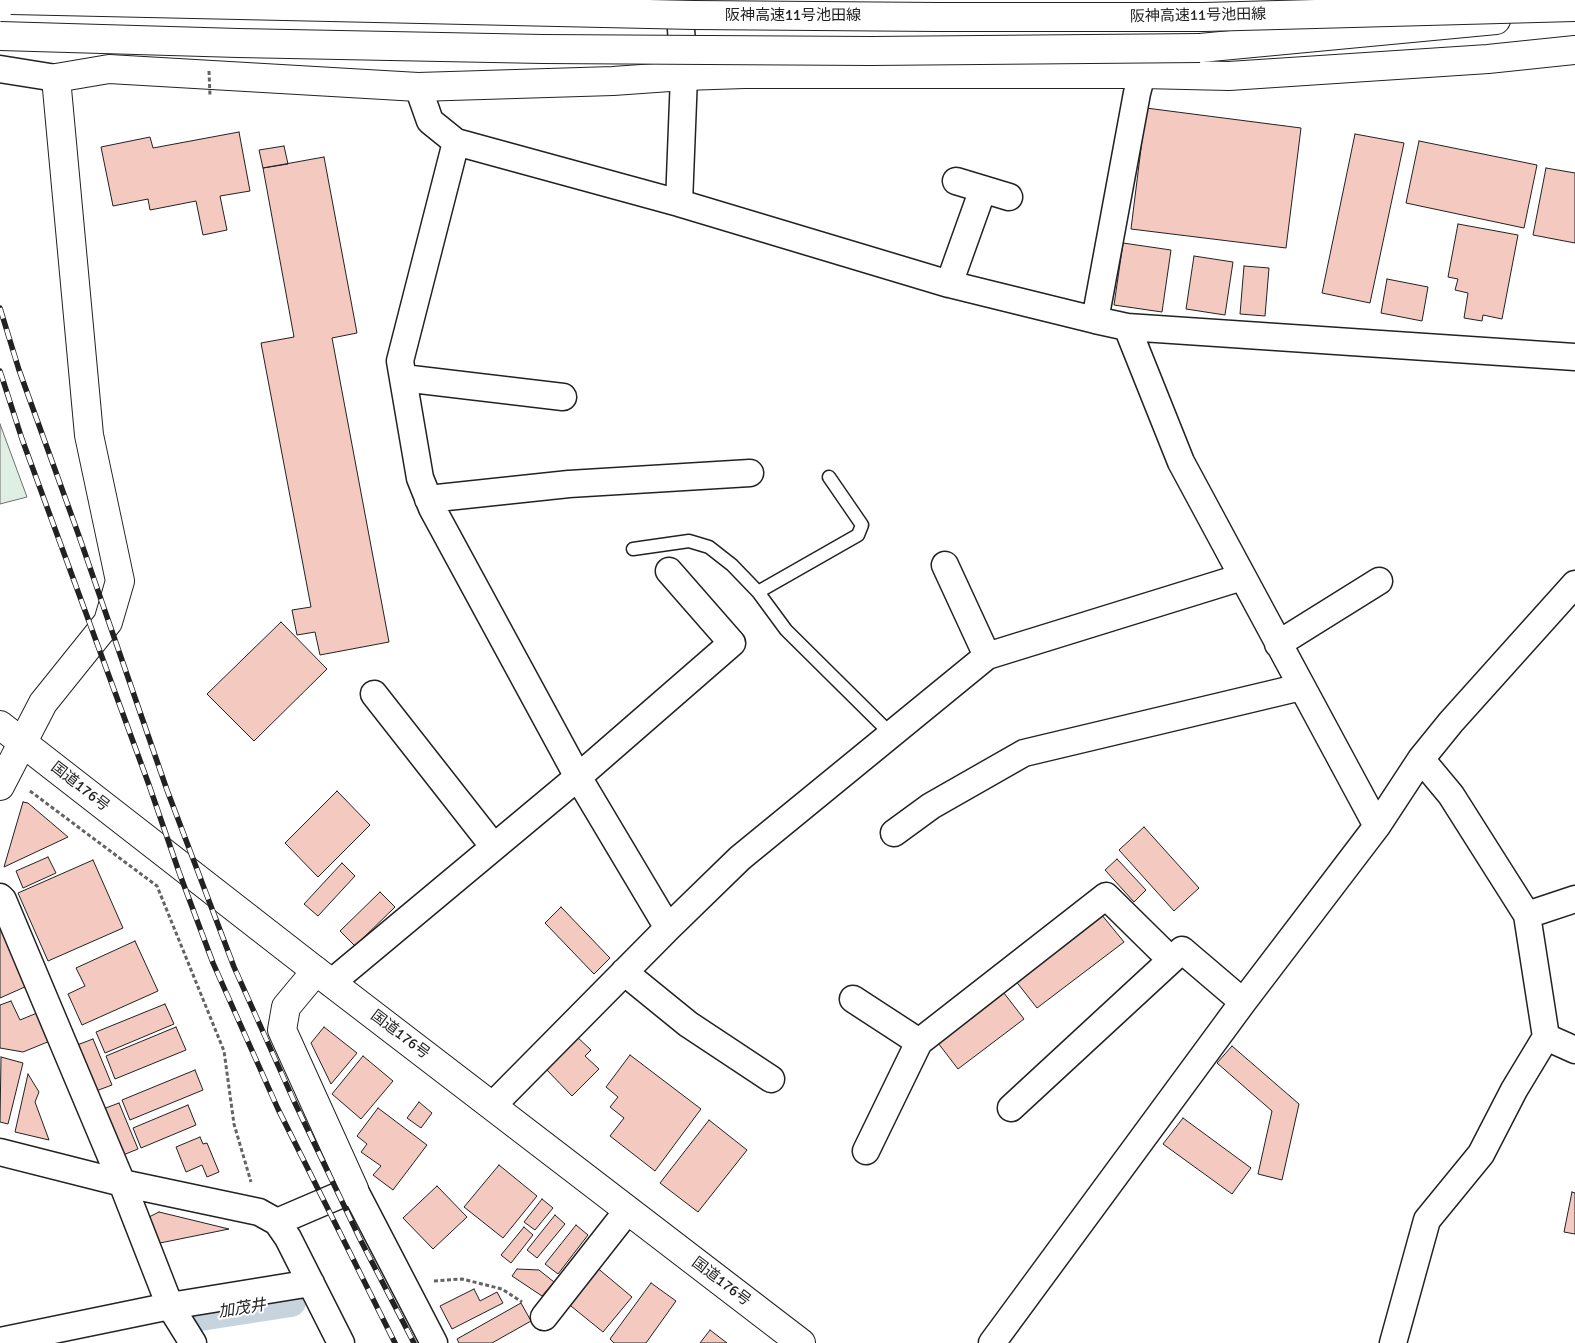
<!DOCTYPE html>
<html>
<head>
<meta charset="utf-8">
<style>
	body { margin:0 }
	canvas { display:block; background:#fff }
</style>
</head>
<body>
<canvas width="1575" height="1343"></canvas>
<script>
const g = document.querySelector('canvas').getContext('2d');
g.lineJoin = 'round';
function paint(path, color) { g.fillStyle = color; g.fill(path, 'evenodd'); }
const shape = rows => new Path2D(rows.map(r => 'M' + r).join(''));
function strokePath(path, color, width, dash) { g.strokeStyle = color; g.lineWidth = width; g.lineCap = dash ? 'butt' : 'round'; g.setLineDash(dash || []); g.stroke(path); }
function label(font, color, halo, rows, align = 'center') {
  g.font = font + ' Signika,"Noto Sans JP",sans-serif'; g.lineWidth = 4; g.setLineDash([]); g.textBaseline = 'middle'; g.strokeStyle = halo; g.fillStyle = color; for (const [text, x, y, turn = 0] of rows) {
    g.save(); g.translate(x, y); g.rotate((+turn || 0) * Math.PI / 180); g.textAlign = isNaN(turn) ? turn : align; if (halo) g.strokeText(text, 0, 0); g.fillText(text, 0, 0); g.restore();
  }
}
const green = shape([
	[0,424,27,497,0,504,0,424]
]);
const canal = shape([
	[194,1317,291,1302]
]);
const building = shape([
	[1146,108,1301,128,1286,248,1131,229,1146,108],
	[239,132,250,191,220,196,227,230,203,235,196,201,150,210,148,199,113,206,101,147,150,137,153,148,239,132],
	[1355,134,1404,143,1370,303,1322,293,1355,134],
	[1419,141,1537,165,1524,228,1406,203,1419,141],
	[284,146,288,164,263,168,259,150,284,146],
	[324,157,357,333,332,338,389,642,320,655,315,632,297,635,292,610,311,607,261,343,294,337,263,168,324,157],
	[1546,168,1575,173,1575,243,1533,235,1546,168],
	[1458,224,1518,235,1502,319,1483,315,1482,321,1464,318,1468,293,1455,290,1458,279,1448,277,1458,224],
	[1123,243,1171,250,1162,312,1114,305,1123,243],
	[1194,256,1233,262,1225,315,1186,309,1194,256],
	[1244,266,1269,268,1265,316,1240,314,1244,266],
	[1387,279,1428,287,1422,321,1381,313,1387,279],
	[281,622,327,669,254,741,207,694,281,622],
	[337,791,370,825,318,877,285,843,337,791],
	[23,802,28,803,68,837,4,867,23,802],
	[1144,827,1199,888,1174,911,1119,850,1144,827],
	[48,857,56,873,23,888,16,871,48,857],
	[1117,859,1146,890,1134,902,1105,870,1117,859],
	[93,860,123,928,48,961,18,893,93,860],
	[342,863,355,876,318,916,304,904,342,863],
	[380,892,395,907,355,946,340,931,380,892],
	[561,907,610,958,594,974,545,923,561,907],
	[1101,914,1124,942,1037,1008,1015,980,1101,914],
	[0,921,27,986,0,998,0,921],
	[135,941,158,991,82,1025,68,994,85,986,76,968,135,941],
	[1004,993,1024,1019,958,1069,938,1043,1004,993],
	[11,1001,20,1020,37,1013,50,1041,23,1052,0,1048,0,1005,11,1001],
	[165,1004,174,1024,105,1053,96,1032,165,1004],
	[176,1027,186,1050,115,1079,106,1056,176,1027],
	[324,1027,357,1053,331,1084,311,1043,324,1027],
	[575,1035,591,1050,585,1056,599,1069,572,1096,544,1067,575,1035],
	[93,1039,112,1085,96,1091,77,1045,93,1039],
	[1232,1046,1299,1104,1282,1180,1258,1174,1272,1111,1217,1063,1232,1046],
	[630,1055,701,1109,655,1171,610,1136,624,1118,610,1107,618,1097,606,1087,630,1055],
	[363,1056,393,1081,361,1119,332,1094,363,1056],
	[1,1057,23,1063,8,1124,0,1122,1,1057],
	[195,1070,203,1090,130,1120,122,1100,195,1070],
	[28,1074,39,1092,35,1102,49,1140,15,1132,28,1074],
	[419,1102,432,1113,421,1128,407,1118,419,1102],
	[119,1103,138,1149,123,1155,103,1109,119,1103],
	[188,1105,196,1125,141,1148,133,1128,188,1105],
	[378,1108,427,1145,393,1190,373,1175,381,1166,361,1152,367,1144,357,1136,378,1108],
	[1183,1118,1251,1168,1232,1194,1163,1144,1183,1118],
	[709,1120,747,1150,698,1212,660,1183,709,1120],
	[200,1137,203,1144,207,1143,219,1172,207,1177,202,1165,186,1172,176,1147,200,1137],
	[499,1165,537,1196,503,1238,464,1207,499,1165],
	[437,1186,467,1217,433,1249,403,1218,437,1186],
	[1572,1192,1575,1193,1575,1234,1564,1232,1572,1192],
	[542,1199,553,1208,535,1230,524,1222,542,1199],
	[159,1212,229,1229,160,1243,149,1217,159,1212],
	[555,1215,565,1224,537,1258,527,1250,555,1215],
	[576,1225,588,1235,558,1274,545,1264,576,1225],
	[524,1227,533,1235,511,1263,501,1255,524,1227],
	[595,1266,632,1297,603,1332,566,1302,595,1266],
	[517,1269,539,1270,554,1282,542,1296,512,1276,517,1269],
	[651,1283,676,1301,646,1343,614,1343,610,1339,651,1283],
	[474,1289,480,1301,497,1292,503,1303,452,1329,440,1306,474,1289],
	[521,1303,531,1321,492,1343,459,1343,457,1339,521,1303],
	[710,1330,727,1343,700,1343,710,1330]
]);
const path = shape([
	[30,791,157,886,224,1051,234,1124,251,1182],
	[434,1281,462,1279,502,1289,522,1302]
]);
const lane = shape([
	[633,549,689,541,709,547,732,565,758,592,786,630,892,735],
	[758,592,858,535,862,525,829,477]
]);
const street = shape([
	[663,0,680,13,684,76,679,203],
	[0,69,56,78],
	[418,87,430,121,456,142,679,203,949,284,1095,320,1127,327,1575,357],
	[456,142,400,361,420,478,432,508,578,777,668,928],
	[956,181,1009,197],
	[949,284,983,189],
	[1095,320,1137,93,1142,74],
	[1127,327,1181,462,1377,826],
	[403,378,563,397],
	[428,499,569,484,750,473],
	[945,565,987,656],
	[1278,644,1379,581],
	[374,694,494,847],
	[894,833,931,806,1024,753,1301,687],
	[0,897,3,900,122,1183,170,1306,193,1343],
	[1527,915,1575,899],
	[624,972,688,1024,771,1079],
	[331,983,578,777,732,643,669,571],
	[853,999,919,1042],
	[1546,1037,1575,1050],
	[492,1106,668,928,740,858,987,656,1242,577],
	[1011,1108,1182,950,1243,1002],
	[866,1151,919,1042,1106,896,1171,960],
	[0,1152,122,1183,259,1212,277,1222,288,1238,341,1343],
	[277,1222,354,1189,434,1343],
	[544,1317,628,1210],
	[0,1341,170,1306,311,1283],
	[992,1343,1243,1002,1377,826,1421,759,1451,722,1575,584],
	[1393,1343,1427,1220,1481,1154,1514,1090,1546,1037,1527,915,1451,795,1421,759]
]);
const secondary = shape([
	[0,786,43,703,108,622,120,581,89,435,56,78,109,69,418,87,613,81,684,76,744,74,1142,74,1229,76,1488,59,1575,50],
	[316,971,286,1007,282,1030,354,1189]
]);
const highway = shape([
	[1200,48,1496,20],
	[0,725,316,971,801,1343]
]);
const rail = shape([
	[0,308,19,370,79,536,167,790,234,967,294,1101,360,1239,414,1343],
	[0,371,22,439,149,785,179,872,213,963,278,1109,395,1343]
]);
const pathBridge = shape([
	[209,71,210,96]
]);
const highwayBridge = shape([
	[11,0,694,15,938,17,1204,17,1575,7],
	[0,36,238,43,543,49,871,51,1200,48]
]);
const streetNames = [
	["阪神高速11号池田線",793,16],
	["阪神高速11号池田線",1198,16,-1],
	["国道176号",80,787,38],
	["国道176号",400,1035,37],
	["国道176号",721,1282,37]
];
const waterNames = [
	["加茂井",242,1309,-9]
];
paint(green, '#e0efe3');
strokePath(green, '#6f6f6f', 1);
strokePath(canal, '#c7d3dd', 30);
paint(building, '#f3c9c0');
strokePath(building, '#222', 1);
strokePath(lane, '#222', 15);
strokePath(street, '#222', 29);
strokePath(secondary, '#222', 30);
strokePath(highway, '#222', 30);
strokePath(path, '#646464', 3, [4, 2.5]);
strokePath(lane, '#fff', 12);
strokePath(street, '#fff', 26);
strokePath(secondary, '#fff', 28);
strokePath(highway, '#fff', 28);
strokePath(rail, '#222', 5.5);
strokePath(rail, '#fff', 4, [11]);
strokePath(highwayBridge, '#222', 30, []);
strokePath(pathBridge, '#646464', 3, [4, 2.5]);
strokePath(highwayBridge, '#fff', 28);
label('15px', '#222', '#fff', streetNames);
label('italic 16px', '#222', '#fff', waterNames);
</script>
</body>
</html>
